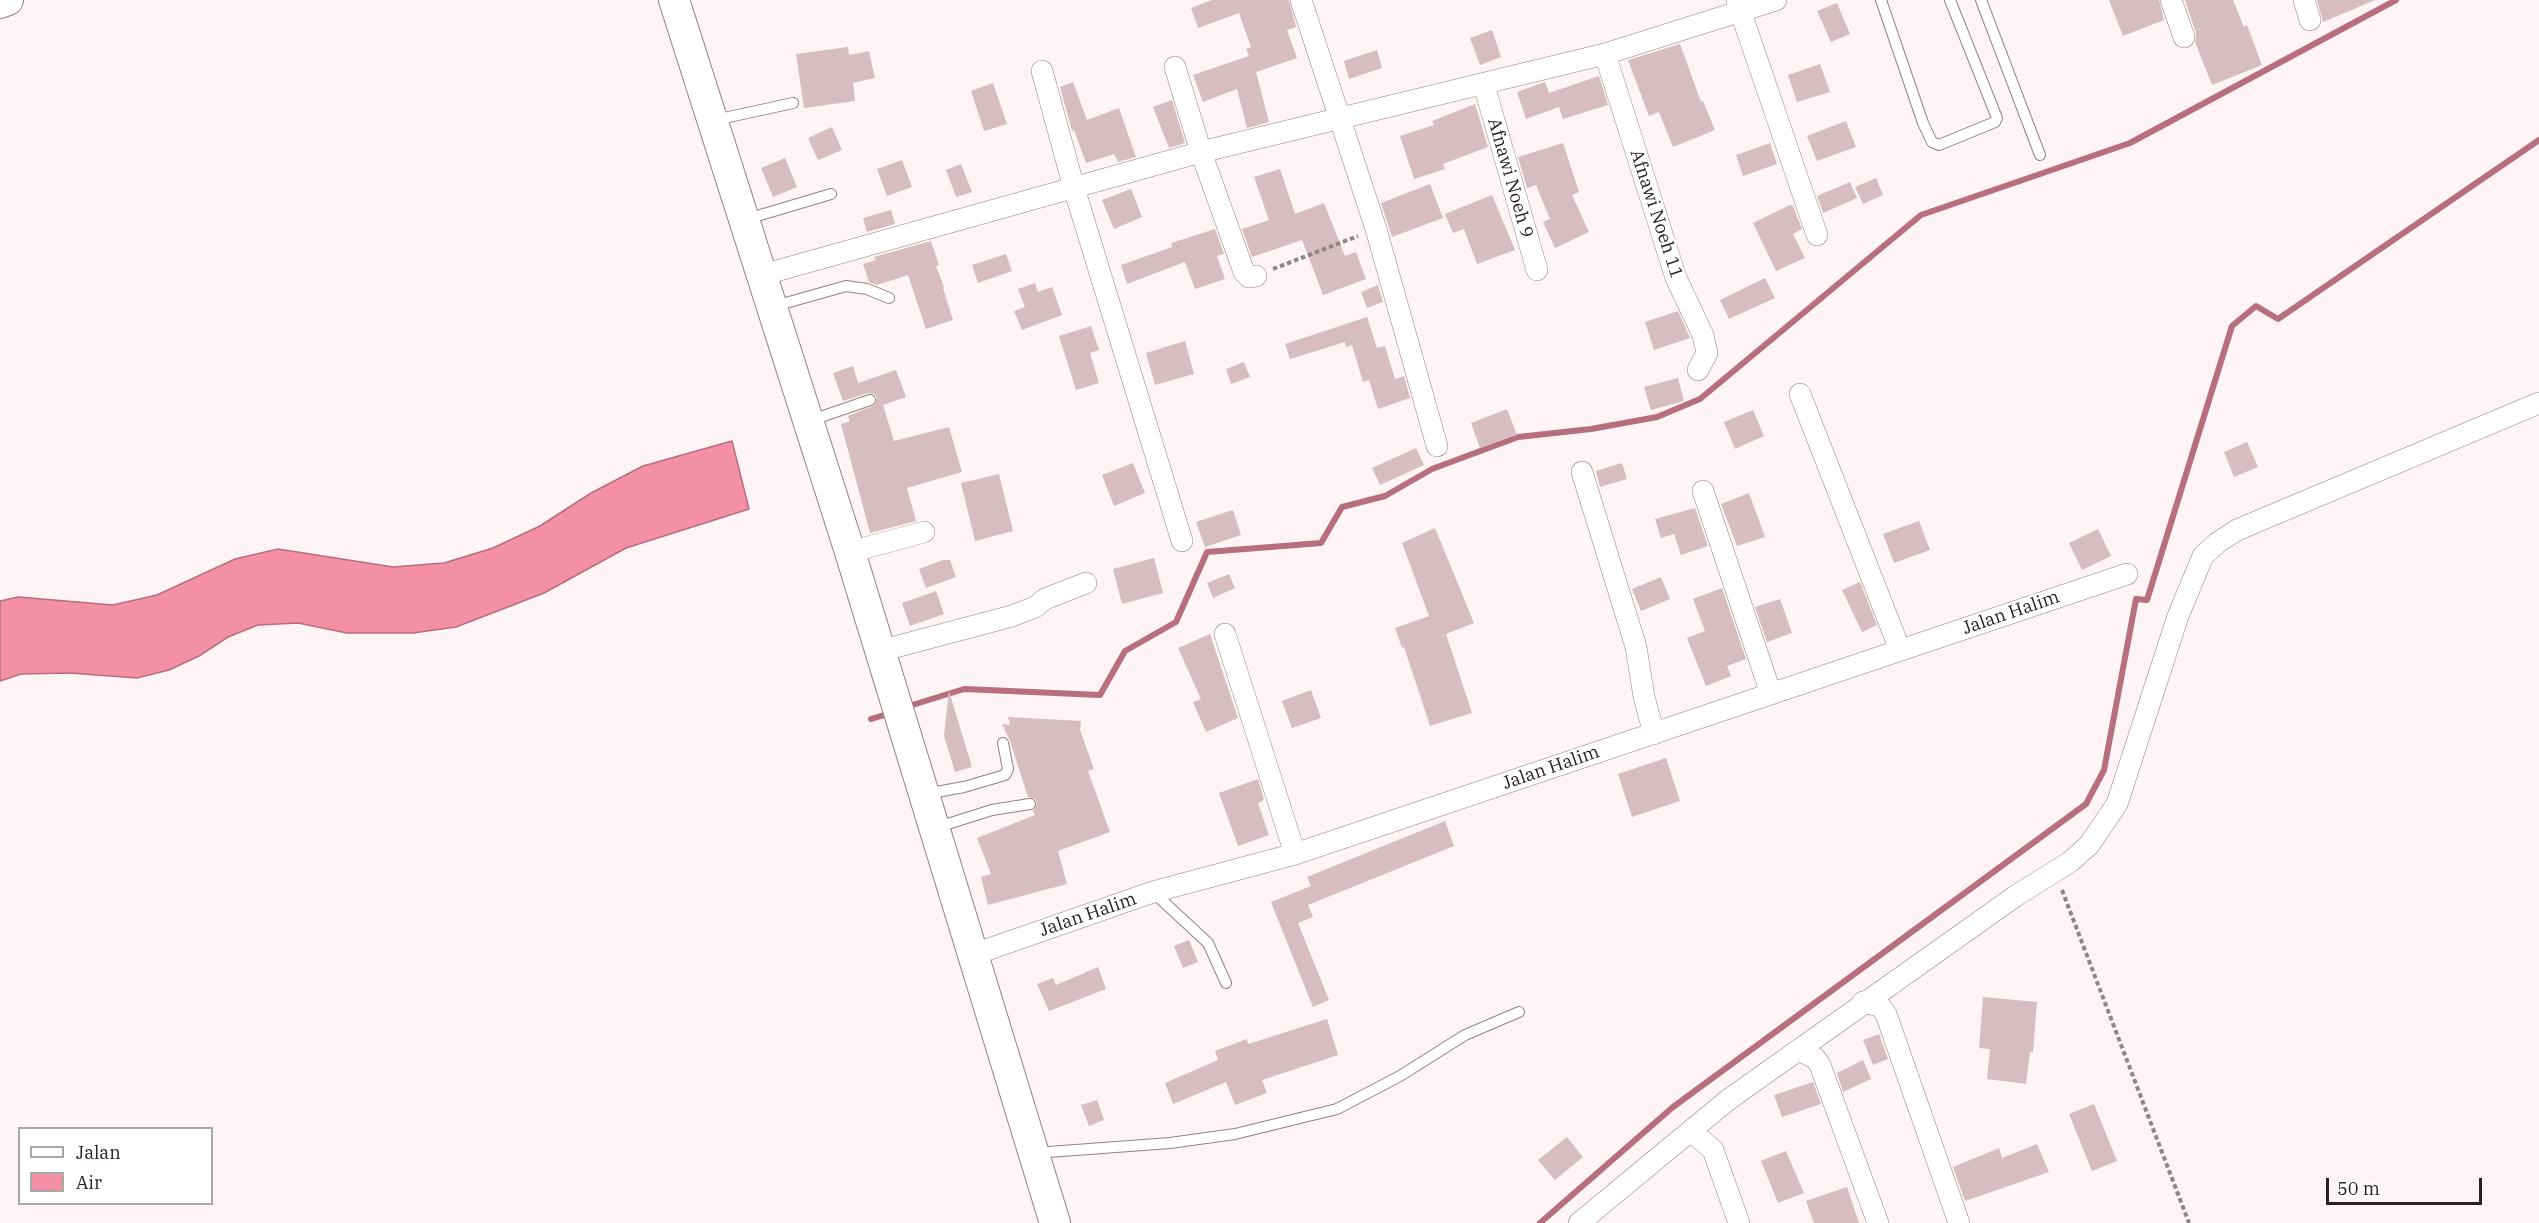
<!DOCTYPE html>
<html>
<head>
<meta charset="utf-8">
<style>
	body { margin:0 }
	#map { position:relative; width:2539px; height:1223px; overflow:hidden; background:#fef3f5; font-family:"IBM Plex Serif",serif }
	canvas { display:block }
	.legend { position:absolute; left:18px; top:1127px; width:195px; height:78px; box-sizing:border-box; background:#fff; border:2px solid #a9a6a6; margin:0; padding:8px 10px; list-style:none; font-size:18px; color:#292021 }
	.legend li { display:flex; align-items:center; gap:12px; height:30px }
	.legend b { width:30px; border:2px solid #a9a6a6 }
	.scale { position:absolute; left:2326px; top:1178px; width:156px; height:27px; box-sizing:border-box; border:3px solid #292021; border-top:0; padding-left:8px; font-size:18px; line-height:21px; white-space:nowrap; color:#292021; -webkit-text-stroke:4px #fff; paint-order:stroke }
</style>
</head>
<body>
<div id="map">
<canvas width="2539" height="1223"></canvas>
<ul class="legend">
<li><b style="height:8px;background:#fff"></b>Jalan</li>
<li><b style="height:16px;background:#f490a6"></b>Air</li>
</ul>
<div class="scale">50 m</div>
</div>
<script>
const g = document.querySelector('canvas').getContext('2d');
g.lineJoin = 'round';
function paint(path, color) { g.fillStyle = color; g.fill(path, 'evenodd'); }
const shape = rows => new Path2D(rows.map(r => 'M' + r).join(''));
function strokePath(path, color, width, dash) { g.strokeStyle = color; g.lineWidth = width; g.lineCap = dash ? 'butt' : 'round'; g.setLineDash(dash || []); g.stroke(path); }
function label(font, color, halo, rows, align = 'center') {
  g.font = font + ' "IBM Plex Serif",serif'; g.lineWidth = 4.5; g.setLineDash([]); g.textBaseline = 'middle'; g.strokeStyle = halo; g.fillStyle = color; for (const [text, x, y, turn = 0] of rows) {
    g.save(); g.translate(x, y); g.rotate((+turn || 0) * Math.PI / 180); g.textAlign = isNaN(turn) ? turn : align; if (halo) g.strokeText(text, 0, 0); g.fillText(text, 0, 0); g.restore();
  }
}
const water = shape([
	[732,441,749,509,626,548,544,593,456,627,413,633,347,633,298,623,258,625,228,637,199,656,169,670,137,678,70,673,21,674,0,681,0,601,18,597,113,605,157,595,235,559,278,549,393,567,444,563,493,548,540,526,591,493,643,466,732,441]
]);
const stream = shape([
	[906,707,964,689,1100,695,1125,651,1176,622,1207,552,1321,543,1342,507,1385,496,1432,469,1518,437,1591,429,1657,417,1700,399,1921,215,2130,143,2396,0],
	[871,719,891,713],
	[1540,1223,1673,1107,2086,804,2104,770,2136,599,2147,600,2232,326,2256,306,2278,319,2539,140]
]);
const building = shape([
	[1212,0,1289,0,1296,27,1287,30,1297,58,1256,72,1269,122,1247,128,1237,89,1203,102,1193,75,1249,56,1246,49,1251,47,1239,13,1198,28,1191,8],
	[2109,0,2159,0,2164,20,2123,36],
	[2185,0,2233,0,2244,27,2247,25,2262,65,2212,85,2195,42,2196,33],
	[2317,0,2375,0,2323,22],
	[1837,3,1850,34,1831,42,1817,11],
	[1492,30,1501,57,1480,65,1470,38],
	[1680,44,1701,102,1703,101,1715,130,1673,147,1659,112,1649,116,1628,60],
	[848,47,849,55,869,51,875,78,853,83,855,101,804,108,796,54],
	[1377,50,1382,68,1349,79,1344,61],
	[1820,64,1830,92,1797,102,1788,75],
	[1599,76,1608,105,1563,119,1559,107,1526,119,1517,92,1545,82,1549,93],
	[1073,82,1087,120,1119,108,1136,157,1118,162,1114,154,1086,163,1074,130,1072,131,1060,87],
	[993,83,1007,124,984,131,971,91],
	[1172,100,1185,143,1169,148,1153,107],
	[1475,104,1488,147,1443,164,1445,169,1414,179,1400,136,1434,125,1432,121],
	[1846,121,1856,147,1817,161,1807,136],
	[832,127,842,150,818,160,808,138],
	[1563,143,1579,192,1572,195,1589,232,1555,248,1543,222,1550,219,1536,185,1527,188,1518,157],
	[1770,143,1777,164,1743,176,1736,155],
	[785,158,797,187,773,197,761,168],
	[902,160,912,187,887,196,877,169],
	[961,164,972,192,956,197,946,170],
	[1280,169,1295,214,1324,203,1345,256,1356,252,1366,279,1323,295,1302,240,1252,257,1242,229,1269,220,1254,177],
	[1876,178,1883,195,1863,204,1855,187],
	[1850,182,1857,198,1823,213,1817,196],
	[1430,184,1443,218,1392,237,1381,203],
	[1131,189,1142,217,1114,229,1102,200],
	[1492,195,1515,250,1477,264,1464,229,1453,233,1445,214],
	[1790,205,1793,206,1802,229,1793,234,1805,258,1776,271,1753,223],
	[891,210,895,224,867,232,863,218],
	[1215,229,1224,254,1217,256,1225,279,1195,289,1185,262,1127,284,1121,265,1172,247,1171,243],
	[931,241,939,265,936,266,944,287,943,288,953,320,926,329,908,275,877,285,869,282,863,264,876,260,874,257],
	[1006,254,1012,271,978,283,972,265],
	[1765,278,1775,298,1729,319,1720,300],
	[1035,283,1038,292,1052,287,1062,315,1022,330,1014,311,1025,307,1018,289],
	[1378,285,1383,302,1367,308,1361,292],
	[1678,311,1690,338,1654,350,1645,322],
	[1367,317,1377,348,1385,346,1395,379,1404,376,1410,398,1378,409,1369,380,1363,382,1352,345,1346,347,1345,342,1290,359,1285,344],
	[1091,326,1099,350,1090,353,1099,383,1076,390,1059,336],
	[1185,341,1194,374,1155,385,1146,353],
	[1244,362,1250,377,1231,384,1226,369],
	[853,366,858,383,896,370,906,397,883,405,894,441,949,427,962,472,907,488,916,521,870,533,841,424,850,421,848,416,875,405,877,398,874,394,868,393,843,401,833,373],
	[1678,378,1684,401,1651,410,1644,387],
	[1507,409,1517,435,1480,448,1471,423],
	[1753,410,1764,436,1735,449,1724,422],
	[2247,442,2258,467,2234,477,2224,452],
	[1416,448,1424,465,1380,485,1372,468],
	[1133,463,1145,493,1114,506,1102,475],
	[1622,463,1627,479,1600,487,1596,471],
	[999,474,1013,531,975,541,961,483],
	[1749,493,1765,537,1737,546,1721,504],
	[1695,508,1708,546,1681,555,1674,534,1661,538,1655,519],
	[1233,510,1241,535,1205,547,1196,522],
	[1919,521,1930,550,1894,563,1883,534],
	[1435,528,1474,623,1446,634,1472,713,1430,726,1404,647,1402,648,1395,628,1429,616,1402,543],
	[2098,529,2111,556,2082,570,2069,543],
	[1154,558,1163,593,1122,604,1113,569],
	[943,560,950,560,956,577,926,588,919,569],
	[1229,574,1235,588,1213,598,1207,583],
	[1661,577,1670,599,1641,611,1632,589],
	[1860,582,1877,625,1862,632,1842,590],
	[1722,588,1746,659,1727,666,1731,676,1706,686,1687,638,1705,631,1693,599],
	[936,591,944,614,910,626,902,603],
	[1780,599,1792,633,1767,642,1755,607],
	[1210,634,1238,718,1206,732,1193,702,1201,699,1178,648],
	[1311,690,1321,718,1292,728,1282,701],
	[949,691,972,767,955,772,944,736],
	[1008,717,1081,721,1080,730,1094,769,1088,771,1110,832,1058,851,1067,884,988,905,981,877,991,874,977,838,1035,815,1033,811,1037,803,1035,799,1028,797,1010,741,1002,724,1010,725],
	[1666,758,1680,801,1632,817,1618,774],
	[1258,779,1264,800,1258,803,1269,835,1238,846,1219,793],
	[1445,821,1454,846,1308,905,1313,917,1298,923,1329,1000,1313,1007,1271,902,1311,886,1307,877],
	[1189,940,1198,962,1183,968,1174,946],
	[1098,967,1106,989,1049,1011,1037,984,1053,978,1056,985],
	[1983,997,2037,1002,2033,1052,2030,1052,2026,1084,1987,1079,1990,1049,1979,1048],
	[1327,1019,1338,1055,1262,1080,1267,1093,1235,1105,1226,1082,1173,1104,1165,1083,1218,1060,1215,1051,1247,1039,1248,1044],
	[1879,1034,1888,1059,1873,1065,1863,1040],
	[1863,1060,1871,1079,1843,1092,1837,1073],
	[1813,1082,1821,1104,1782,1117,1774,1095],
	[1097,1100,1104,1120,1089,1126,1081,1105],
	[2094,1104,2117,1161,2092,1171,2069,1114],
	[1567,1137,1583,1157,1555,1180,1538,1160],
	[2037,1144,2049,1172,1965,1201,1953,1167,1999,1148,2002,1158],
	[1786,1151,1804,1193,1778,1203,1761,1161],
	[1847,1187,1859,1223,1814,1223,1806,1201]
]);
const path = shape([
	[1273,269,1358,236],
	[2062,890,2189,1223]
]);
const lane = shape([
	[1881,0,1923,123,1932,142,1939,145,1995,122,1997,118,1950,0],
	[1981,0,2040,155],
	[715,120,793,103],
	[747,219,831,194],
	[775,306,846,286,867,289,889,298],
	[809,421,870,400],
	[925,794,964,787,1005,775,1008,769,1003,743],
	[938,827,992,810,1030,804],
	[1153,892,1208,943,1226,983],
	[1035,1153,1170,1143,1235,1134,1337,1109,1400,1076,1465,1035,1519,1012]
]);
const street = shape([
	[1301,0,1376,229,1437,446],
	[2171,0,2184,37],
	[2304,0,2310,20],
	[1737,1,1817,235],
	[1605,54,1676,278,1703,335,1707,353,1698,370],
	[1175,67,1201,152,1244,272,1249,277,1256,276],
	[1042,71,1074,188,1182,541],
	[1484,85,1537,270],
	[762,275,1201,152,1605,54,1776,0],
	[1800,394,1900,650],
	[1582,472,1636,647,1644,697,1654,734],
	[1703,491,1771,694],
	[850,552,924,532],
	[1225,634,1295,854],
	[880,651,1012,616,1035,607,1045,599,1086,583],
	[972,955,1153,892,1295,854,2127,574],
	[1863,1002,1880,1006,1886,1014,1959,1223],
	[1798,1050,1815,1058,1820,1065,1878,1223],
	[1692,1132,1713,1150,1739,1223],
	[1579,1223,1728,1100,2017,895,2070,862,2089,845,2117,804,2178,616,2203,556,2217,543,2237,530,2539,403]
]);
const secondary = shape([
	[674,0,850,552,1055,1223],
	[0,3,8,0]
]);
const streetNames = [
	["Afnawi Noeh 9",1510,178,74],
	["Afnawi Noeh 11",1656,214,72],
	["Jalan Halim",2011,613,-19],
	["Jalan Halim",1551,768,-19],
	["Jalan Halim",1088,915,-19]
];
paint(water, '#f490a6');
strokePath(water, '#b76e7e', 1.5);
strokePath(stream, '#b76e7e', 6);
paint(building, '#d6bdc1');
strokePath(lane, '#977f83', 12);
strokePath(street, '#977f83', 22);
strokePath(secondary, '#977f83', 32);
strokePath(path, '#8f8587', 4, [4.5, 3]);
strokePath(lane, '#fff', 10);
strokePath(street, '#fff', 21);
strokePath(secondary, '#fff', 30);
label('18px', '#292021', '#fff', streetNames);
</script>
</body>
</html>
